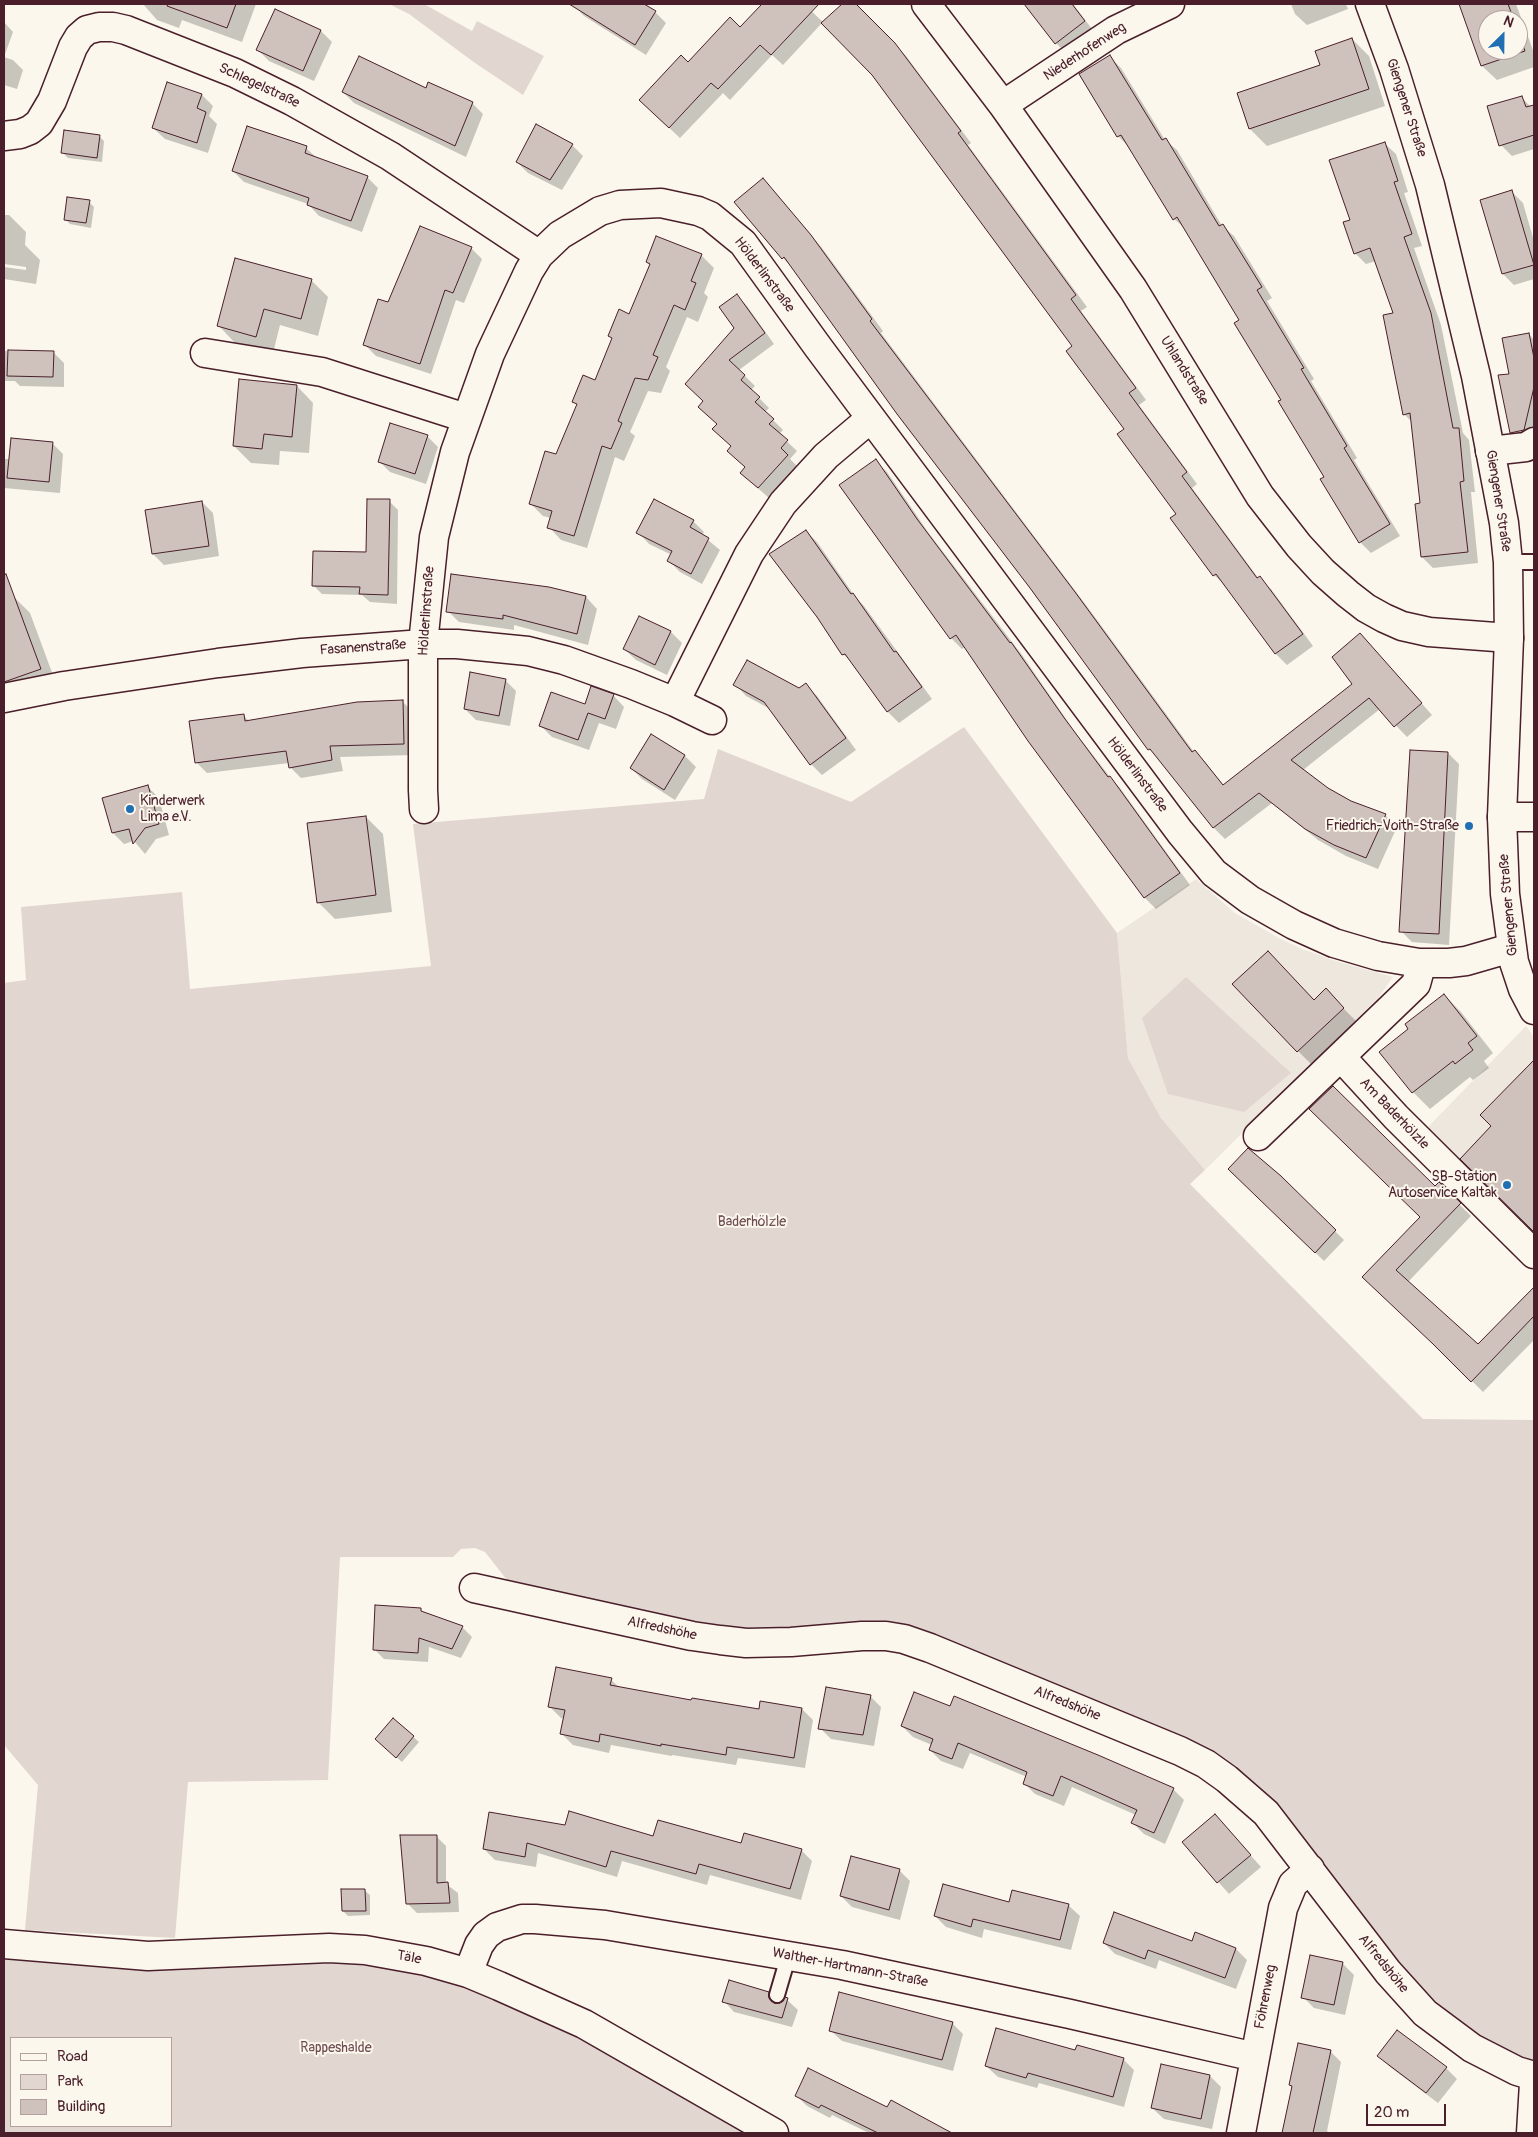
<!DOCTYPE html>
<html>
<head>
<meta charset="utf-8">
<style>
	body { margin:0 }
	#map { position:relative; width:1538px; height:2137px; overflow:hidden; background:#fbf7ec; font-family:Pangolin,sans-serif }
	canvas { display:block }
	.frame { position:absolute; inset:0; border:5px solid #4a1f2b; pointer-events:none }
	.legend { position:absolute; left:10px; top:2037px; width:162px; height:90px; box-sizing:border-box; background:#fbf7ec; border:1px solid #b4a19f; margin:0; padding:6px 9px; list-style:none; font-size:15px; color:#4a1f2b }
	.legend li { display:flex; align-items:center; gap:10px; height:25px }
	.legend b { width:25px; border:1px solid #b4a19f }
	.north { position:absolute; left:1478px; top:10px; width:50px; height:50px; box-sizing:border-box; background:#fbf7ec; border:1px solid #b4a19f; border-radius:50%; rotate:23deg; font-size:14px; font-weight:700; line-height:20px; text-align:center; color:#4a1f2b }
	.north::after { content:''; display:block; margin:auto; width:18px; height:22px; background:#1f6fb2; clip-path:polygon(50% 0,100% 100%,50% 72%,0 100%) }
	.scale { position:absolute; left:1366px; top:2104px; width:80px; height:22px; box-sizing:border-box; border:2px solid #4a1f2b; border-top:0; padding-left:6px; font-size:15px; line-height:18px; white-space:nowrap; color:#4a1f2b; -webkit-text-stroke:4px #fbf7ec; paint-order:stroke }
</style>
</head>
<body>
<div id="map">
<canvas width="1538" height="2137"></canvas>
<div class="frame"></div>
<ul class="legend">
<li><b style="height:6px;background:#fbf7ec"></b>Road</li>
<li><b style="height:14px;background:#e2d7d0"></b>Park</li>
<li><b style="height:14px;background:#cfc2bc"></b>Building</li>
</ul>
<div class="north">N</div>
<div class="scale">20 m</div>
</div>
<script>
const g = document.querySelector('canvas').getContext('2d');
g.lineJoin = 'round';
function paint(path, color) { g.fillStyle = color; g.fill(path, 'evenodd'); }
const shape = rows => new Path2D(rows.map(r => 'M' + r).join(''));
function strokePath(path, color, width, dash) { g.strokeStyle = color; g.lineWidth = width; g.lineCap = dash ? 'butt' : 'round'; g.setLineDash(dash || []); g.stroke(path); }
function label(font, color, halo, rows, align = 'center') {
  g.font = font + ' Pangolin,sans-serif'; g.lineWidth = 4; g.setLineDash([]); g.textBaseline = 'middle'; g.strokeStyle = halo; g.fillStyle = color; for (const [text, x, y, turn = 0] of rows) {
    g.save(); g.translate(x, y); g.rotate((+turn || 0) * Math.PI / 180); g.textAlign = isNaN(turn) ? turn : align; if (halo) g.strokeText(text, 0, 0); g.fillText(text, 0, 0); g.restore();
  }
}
const built = shape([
	[1196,879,1235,913,1279,938,1302,949,1339,962,1393,977,1378,998,1205,1170,1161,1118,1128,1058,1117,933],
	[1526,1026,1534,1037,1534,1239,1425,1130]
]);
const green = shape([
	[389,4,424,4,472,31,477,21,544,56,523,95,475,63,409,14],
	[964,727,1117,933,1128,1058,1161,1118,1205,1170,1190,1184,1423,1419,1534,1420,1534,2066,1498,2053,1418,1991,1275,1807,959,1649,737,1634,522,1592,507,1580,485,1552,475,1548,461,1549,453,1557,340,1557,328,1780,188,1782,175,1938,25,1930,38,1785,4,1745,4,983,26,980,21,907,182,892,190,989,431,966,413,824,704,799,718,749,851,802],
	[1186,977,1291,1073,1244,1112,1168,1094,1142,1018],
	[4,1959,173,1970,339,1963,407,1970,447,1981,490,1996,549,2023,639,2070,744,2133,4,2133],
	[11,2038,171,2038,171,2126,11,2126]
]);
const shadow = shape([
	[143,4,256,4,242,42,182,20,179,28,157,20],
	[573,4,642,4,655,12,666,23,646,55,584,16],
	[764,4,804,4,824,23,843,4,854,4,906,56,971,143,968,145,1087,307,1081,311,1146,400,1139,405,1197,484,1192,488,1259,579,1271,589,1313,646,1287,665,1276,654,1226,586,1214,575,1172,519,1178,514,1074,346,873,74,822,23,783,65,772,55,730,100,723,93,680,138,651,111,688,64,740,29],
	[1026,4,1073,4,1095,33,1067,54,1056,43],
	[1291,4,1346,4,1348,9,1307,25,1295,14],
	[1460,4,1516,4,1534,53,1534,67,1497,80,1482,66],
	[1488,20,1518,20,1518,50,1488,50],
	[4,22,13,32,4,57],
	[321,31,332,42,314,81,269,61,258,50],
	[1352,39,1369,56,1385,106,1267,146,1250,129,1239,94,1321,66],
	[4,57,13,60,23,70,17,89,4,85],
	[1110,57,1121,68,1165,140,1177,150,1222,226,1234,236,1272,298,1267,301,1314,379,1311,381,1357,458,1354,460,1400,536,1371,553,1360,542,1241,320,1186,229,1174,219,1129,147,1118,136],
	[426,90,472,103,483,114,466,157,354,103,343,92],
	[202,95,213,106,209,116,217,124,208,153,165,139,153,128],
	[1521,97,1531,107,1534,106,1534,149,1512,156,1501,145],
	[99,136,104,141,102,162,68,158,63,153],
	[1384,143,1396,154,1408,192,1404,193,1422,246,1414,248,1441,325,1463,433,1469,440,1475,492,1471,492,1478,563,1433,568,1422,557,1421,504,1412,422,1404,414,1395,314,1376,261,1366,264,1355,253,1352,221],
	[572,145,583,156,562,190,528,173,517,162],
	[306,148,318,159,367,177,378,188,362,232,319,216,308,204,244,182,233,171],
	[763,179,822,248,883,331,881,333,1086,605,1194,752,1195,751,1206,763,1224,786,1353,684,1371,646,1432,715,1407,737,1380,709,1303,770,1327,789,1351,802,1385,815,1397,827,1378,869,1346,856,1318,840,1272,803,1225,839,1214,828,1161,760,1149,749,794,270,783,258],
	[1512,192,1523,203,1534,241,1534,279,1514,285,1503,274,1482,201],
	[89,202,94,207,91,228,70,224,65,219],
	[4,215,9,215,26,232,25,245,40,260,36,284,4,279,4,267,26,270,26,267,4,264],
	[471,248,482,259,464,303,456,300,431,374,376,356,364,344],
	[701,255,714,268,704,293,708,297,698,322,687,317,666,367,670,371,661,393,648,391,630,432,635,436,624,461,615,457,587,548,561,540,549,527,551,518,543,516,530,503,557,456,578,405,573,401,596,382,613,339,609,336,630,315,651,266,647,262],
	[311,280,328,297,318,336,280,325,273,353,235,343,219,326],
	[737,296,747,306,774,344,739,370,755,386,751,390,769,408,765,412,783,430,779,434,797,451,790,459,797,466,769,498,752,483,746,468,705,401,736,328],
	[1529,334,1534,340,1534,441,1523,444,1511,432,1511,375],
	[4,351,53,352,64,363,64,387,20,386,15,381,4,381],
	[297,386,313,403,309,453,280,451,279,465,251,463,234,446],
	[427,436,438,447,426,484,390,472,379,461],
	[52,443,63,454,60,493,4,488,4,459,10,459],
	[876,461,887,472,928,532,1022,655,1075,732,1110,777,1120,788,1190,885,1156,909,1145,898,1029,741,965,647,962,649,951,638],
	[389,501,398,510,397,604,370,602,362,595,322,594,313,585,367,553],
	[202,502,213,513,219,556,164,565,153,554],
	[693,521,704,532,702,535,720,550,702,584,680,572,669,561,672,555,649,544,638,532],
	[806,531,817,542,856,598,864,606,932,699,899,723,888,712,855,665,843,654],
	[549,588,586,597,597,609,588,645,514,625,514,630,459,622,448,611],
	[13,596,30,613,57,686,4,697,4,599],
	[640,617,671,632,682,643,667,675,636,660,624,649],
	[505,680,516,691,510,726,476,720,465,709],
	[735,684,799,690,806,685,817,696,856,750,822,775,811,764,772,710,746,696],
	[613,695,624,707,616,729,599,723,589,750,552,737,541,726],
	[402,701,413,712,415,755,340,757,343,771,301,778,290,767,289,763,207,773,196,762,243,715,250,722],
	[652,736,685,756,696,767,675,800,642,779,631,768],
	[1448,753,1459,764,1449,945,1412,942,1401,931],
	[148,787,159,798,169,835,156,839,145,854,134,841,124,844,113,833],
	[366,817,383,834,392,912,335,919,318,902],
	[1444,995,1461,1012,1493,1053,1484,1061,1489,1068,1473,1080,1470,1077,1430,1109,1413,1092,1381,1052,1410,1029],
	[1342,1007,1360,1025,1315,1068,1298,1051],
	[1531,1065,1534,1068,1534,1231,1462,1159,1493,1126],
	[1229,1169,1280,1177,1344,1240,1324,1261],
	[1439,1184,1471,1216,1408,1282,1478,1346,1534,1289,1534,1340,1483,1392,1444,1353,1375,1289,1421,1218],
	[420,1609,425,1614,462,1627,472,1637,461,1658,429,1647,428,1662,384,1659,374,1649],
	[611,1680,619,1687,692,1702,760,1710,802,1709,813,1720,805,1768,738,1758,736,1765,672,1755,672,1756,611,1745,609,1753,573,1745,562,1734,565,1719,561,1718,549,1706],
	[870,1696,881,1707,874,1746,831,1739,820,1728],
	[393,1719,419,1742,402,1762,381,1744],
	[902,1726,1173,1789,1184,1800,1165,1844,1144,1834,1133,1823,1136,1815,1072,1787,1064,1806,1035,1794,1024,1783,1027,1777,970,1753,963,1769,941,1761,930,1750,932,1745,913,1737],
	[1215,1815,1261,1867,1229,1894,1184,1843],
	[566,1826,654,1838,801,1850,812,1861,801,1900,710,1875,707,1885,622,1861,617,1877,538,1853,536,1867,495,1860,484,1849],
	[437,1837,446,1846,446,1884,458,1893,459,1912,417,1913,407,1903],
	[899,1870,910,1881,900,1920,852,1907,841,1896],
	[364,1890,370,1895,370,1915,348,1916,343,1911],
	[1010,1904,1068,1905,1080,1916,1071,1950,984,1929,982,1938,946,1927,935,1916],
	[1193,1942,1236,1949,1247,1960,1236,1989,1159,1960,1156,1969,1115,1954,1104,1943],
	[1343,1964,1354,1975,1345,2015,1314,2008,1303,1997],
	[768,1993,778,2003,778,2006,786,1999,798,2010,792,2027,734,2012,724,2001],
	[952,2023,963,2034,953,2071,842,2041,830,2030],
	[1330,2051,1341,2062,1327,2131,1329,2133,1283,2133,1293,2088,1290,2085],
	[1076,2052,1123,2059,1134,2070,1124,2107,1039,2083,1037,2088,998,2077,986,2066],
	[1379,2056,1446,2068,1457,2079,1438,2103,1390,2067],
	[1161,2066,1210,2076,1221,2087,1212,2129,1164,2119,1152,2108],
	[796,2095,887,2109,891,2102,949,2133,869,2133,832,2115,830,2118,807,2106]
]);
const building = shape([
	[168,4,236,4,227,28,167,6,168,4],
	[569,4,644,4,656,11,635,45,569,4],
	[762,4,819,4,771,55,760,45,718,89,711,83,669,128,639,100,681,55,688,62,730,17,740,27,762,4],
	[842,4,856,4,895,43,961,131,958,133,1076,295,1071,299,1136,388,1129,393,1187,472,1182,476,1257,578,1260,576,1303,634,1275,654,1216,574,1213,576,1170,518,1176,514,1117,434,1124,429,1066,351,1072,346,872,75,821,23,842,4],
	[1024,4,1072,4,1085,21,1055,44,1024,4],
	[1459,4,1508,4,1514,20,1488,20,1488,50,1518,50,1518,32,1525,51,1481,66,1459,4],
	[275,9,321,30,303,71,256,50,275,9],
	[1352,38,1369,89,1249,129,1237,93,1320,65,1315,51,1352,38],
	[1110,55,1162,140,1166,138,1219,226,1223,224,1262,287,1257,290,1304,368,1301,369,1347,446,1344,448,1390,524,1359,543,1320,479,1324,477,1278,401,1281,400,1234,323,1239,320,1177,217,1173,220,1121,135,1117,137,1079,74,1110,55],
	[359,56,426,88,428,82,473,102,455,146,342,92,359,56],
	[167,82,202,94,197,108,206,112,197,143,152,128,167,82],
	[1522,96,1526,107,1534,105,1534,135,1499,146,1487,106,1522,96],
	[536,124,573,144,550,180,516,162,536,124],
	[247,126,307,146,305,153,368,176,351,221,307,205,309,198,232,171,247,126],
	[64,130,100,135,97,158,61,153,64,130],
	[1385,142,1398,181,1394,182,1412,234,1404,237,1431,313,1453,428,1459,428,1464,481,1460,482,1468,552,1421,557,1415,504,1420,503,1410,413,1403,415,1383,315,1393,313,1370,248,1354,254,1343,222,1350,220,1329,160,1385,142],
	[763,178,811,235,872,319,870,321,1075,592,1192,752,1195,750,1223,785,1352,684,1332,657,1360,633,1422,703,1394,727,1369,698,1291,760,1328,788,1351,801,1386,814,1366,858,1334,845,1305,829,1259,793,1213,828,1150,749,1148,750,1030,588,897,414,784,257,782,259,734,202,763,178],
	[1512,190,1534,265,1502,274,1480,200,1512,190],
	[67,197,90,200,86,223,64,220,67,197],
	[420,226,472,247,453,293,445,290,420,364,363,345,378,299,388,302,420,226],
	[656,236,702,254,691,281,696,283,685,310,674,305,653,355,658,357,648,380,635,378,618,421,622,423,611,449,602,446,574,536,547,528,552,511,529,504,545,451,556,454,577,404,572,402,583,375,595,380,612,338,608,336,619,309,629,314,650,264,646,262,656,236],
	[235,258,312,279,301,319,264,309,256,337,217,326,235,258],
	[737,294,765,333,729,360,745,375,741,380,760,397,755,402,774,419,769,424,788,440,781,448,788,455,758,488,740,473,745,467,727,451,731,446,712,429,717,424,698,407,703,401,685,384,734,328,719,307,737,294],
	[1529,333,1534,358,1534,387,1524,430,1510,433,1498,375,1509,374,1502,338,1529,333],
	[8,350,54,351,53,377,7,376,8,350],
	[239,379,297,385,292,437,264,434,262,449,233,446,239,379],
	[390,423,428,435,415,474,378,462,390,423],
	[11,438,53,442,49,482,7,478,11,438],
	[876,459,917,519,1010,643,1011,642,1065,719,1108,777,1110,776,1180,873,1144,898,1028,741,956,635,950,639,839,485,876,459],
	[367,499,390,499,388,595,359,594,360,587,312,586,313,551,366,552,367,499],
	[654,499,694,520,690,527,709,538,691,574,667,561,672,551,636,533,654,499],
	[202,501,209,546,152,554,145,510,202,501],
	[806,530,851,594,853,593,894,652,896,651,922,687,887,712,845,654,842,655,817,617,769,554,806,530],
	[6,574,41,669,4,682,4,575,6,574],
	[451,574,549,587,586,596,577,634,503,615,503,619,446,612,451,574],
	[639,616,671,631,655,665,623,649,639,616],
	[747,660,799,688,806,683,846,738,810,765,764,702,733,685,747,660],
	[470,672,506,679,499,716,464,709,470,672],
	[591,686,614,694,605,719,588,713,578,740,539,726,551,692,585,704,591,686],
	[403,700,404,744,330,746,332,760,289,768,286,751,195,763,189,721,244,714,245,721,357,702,403,700],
	[651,734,685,755,664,790,630,768,651,734],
	[1410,750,1448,752,1439,934,1399,932,1410,750],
	[148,785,159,824,145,828,133,844,129,829,112,833,102,798,148,785],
	[366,816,376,895,317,903,307,823,366,816],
	[1268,951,1314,1000,1326,988,1344,1008,1297,1052,1232,984,1268,951],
	[1444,994,1477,1036,1468,1043,1473,1050,1455,1064,1453,1061,1412,1093,1379,1052,1408,1029,1405,1024,1444,994],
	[1534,1060,1534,1232,1460,1159,1491,1126,1480,1115,1534,1060],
	[1333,1086,1435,1186,1439,1182,1461,1203,1396,1270,1478,1344,1534,1287,1534,1316,1471,1382,1433,1344,1362,1277,1420,1217,1309,1109,1333,1086],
	[1248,1148,1281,1176,1336,1230,1315,1253,1228,1169,1248,1148],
	[375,1605,421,1608,421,1611,463,1626,452,1649,419,1638,418,1653,373,1650,375,1605],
	[556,1667,612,1678,610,1685,691,1700,692,1698,759,1709,760,1701,802,1708,794,1758,727,1747,726,1755,661,1744,661,1746,600,1734,599,1742,560,1734,565,1710,548,1707,556,1667],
	[826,1687,871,1695,863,1735,818,1729,826,1687],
	[914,1692,950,1706,954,1696,1098,1755,1174,1788,1154,1833,1131,1823,1137,1810,1061,1776,1053,1796,1023,1784,1027,1772,958,1743,952,1759,929,1750,933,1739,901,1726,914,1692],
	[393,1718,414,1736,396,1758,375,1739,393,1718],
	[569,1811,653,1836,658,1820,741,1843,744,1833,802,1849,790,1889,699,1864,696,1874,611,1851,606,1867,527,1843,525,1857,483,1849,489,1812,565,1825,569,1811],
	[1215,1814,1251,1855,1217,1883,1182,1842,1215,1814],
	[400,1835,437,1835,437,1883,448,1882,450,1903,406,1904,400,1835],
	[851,1856,900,1869,889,1910,840,1896,851,1856],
	[943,1884,1009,1902,1012,1890,1069,1904,1060,1940,973,1919,971,1927,934,1916,943,1884],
	[341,1889,365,1889,366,1911,342,1911,341,1889],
	[1114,1912,1192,1941,1195,1932,1236,1948,1225,1978,1148,1950,1145,1959,1103,1943,1114,1912],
	[1310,1955,1343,1962,1334,2005,1301,1998,1310,1955],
	[729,1980,769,1992,769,1998,774,2003,780,2003,785,1997,788,1998,782,2018,722,2002,729,1980],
	[839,1992,953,2022,942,2060,829,2031,839,1992],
	[996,2028,1075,2050,1077,2045,1124,2058,1113,2097,1028,2073,1026,2078,985,2066,996,2028],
	[1397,2030,1447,2067,1426,2093,1377,2056,1397,2030],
	[1298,2043,1331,2050,1313,2133,1282,2133,1292,2086,1289,2085,1298,2043],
	[1161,2064,1210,2075,1201,2119,1151,2108,1161,2064],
	[808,2068,887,2107,891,2100,952,2133,878,2133,821,2105,819,2108,795,2096,808,2068]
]);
const lane = shape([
	[1508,562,1534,562],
	[777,1995,789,1954]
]);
const street = shape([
	[926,4,1003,105,1133,289,1260,496,1299,546,1323,572,1348,594,1366,608,1384,618,1402,626,1429,632,1509,638],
	[1003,105,1116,30,1170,4],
	[4,136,20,134,30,130,39,123,52,101,73,47,79,37,87,30,99,27,113,27,126,30,235,73,292,101,390,156,539,255],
	[205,353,322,372,466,418],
	[1490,451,1526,447,1534,442],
	[4,698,64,686,218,663,302,653,423,644,457,644,528,651,564,660,631,684,675,702,712,720],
	[675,702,749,554,783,503,826,456,871,418],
	[424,809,423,790,423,644,434,537,455,452,490,354,529,271,539,255,560,235,600,211,620,205,661,203,698,211,710,216,743,243,818,347,1180,832,1214,873,1250,900,1294,925,1334,943,1378,956,1419,963,1449,963,1466,961,1511,948],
	[1502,817,1534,817],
	[1341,1057,1396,1117,1534,1254],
	[1258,1136,1416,984,1419,973,1419,963],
	[474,1588,692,1636,720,1640,746,1643,791,1642,862,1636,886,1636,904,1639,930,1648,1180,1751,1206,1764,1227,1779,1266,1813,1388,1972,1425,2013,1472,2048,1517,2071,1534,2076],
	[4,1944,148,1956,329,1948,365,1950,426,1961,468,1973,499,1986,584,2024,774,2133],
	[468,1973,479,1945,486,1935,497,1927,522,1919,535,1919,605,1925,842,1965,1070,2014,1255,2057],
	[1241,2133,1283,1908,1293,1884,1310,1869],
	[1531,2133,1534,2083]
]);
const secondary = shape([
	[1370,4,1394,69,1430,185,1476,376,1504,523,1508,562,1509,638,1502,817,1505,894,1514,962,1523,989,1534,1010]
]);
const markers = [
	[130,809,5,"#1f6fb2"],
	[1469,826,5,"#1f6fb2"],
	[1507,1185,5,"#1f6fb2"]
];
const streetNames = [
	["Niederhofenweg",1085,52,-33],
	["Schlegelstraße",259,86,25],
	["Giengener Straße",1406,108,72],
	["Hölderlinstraße",764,275,53],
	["Uhlandstraße",1184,371,58],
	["Giengener Straße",1498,501,81],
	["Hölderlinstraße",427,611,-86],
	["Fasanenstraße",363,648,-4],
	["Hölderlinstraße",1137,775,53],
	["Giengener Straße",1509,905,-95],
	["Am Baderhölzle",1394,1114,46],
	["Alfredshöhe",662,1629,12],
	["Alfredshöhe",1067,1704,22],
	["Täle",409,1958,11],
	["Alfredshöhe",1383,1964,51],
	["Walther-Hartmann-Straße",850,1968,11],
	["Föhrenweg",1266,1997,-79]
];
const poiNames = [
	["Kinderwerk",140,801,"left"],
	["Lima e.V.",140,817,"left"],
	["Friedrich-Voith-Straße",1459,826],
	["SB-Station",1497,1177],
	["Autoservice Kaltak",1497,1193]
];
const parkNames = [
	["Baderhölzle",752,1222],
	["Rappeshalde",336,2048]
];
paint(built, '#eee7de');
paint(green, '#e2d7d0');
paint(shadow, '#0003');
paint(building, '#cfc2bc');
strokePath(building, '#4a1f2b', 1);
strokePath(lane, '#4a1f2b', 18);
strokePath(street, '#4a1f2b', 31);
strokePath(secondary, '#4a1f2b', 31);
strokePath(lane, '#fbf7ec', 14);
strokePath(street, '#fbf7ec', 28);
strokePath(secondary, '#fbf7ec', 28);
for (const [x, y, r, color] of markers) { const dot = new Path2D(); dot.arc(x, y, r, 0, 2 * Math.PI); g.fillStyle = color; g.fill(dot); strokePath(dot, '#fbf7ec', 2); }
label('14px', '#4a1f2b', '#fbf7ec', streetNames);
label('14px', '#4a1f2b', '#fbf7ec', poiNames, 'right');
label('14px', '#704d54', '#fbf7ec', parkNames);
</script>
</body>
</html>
